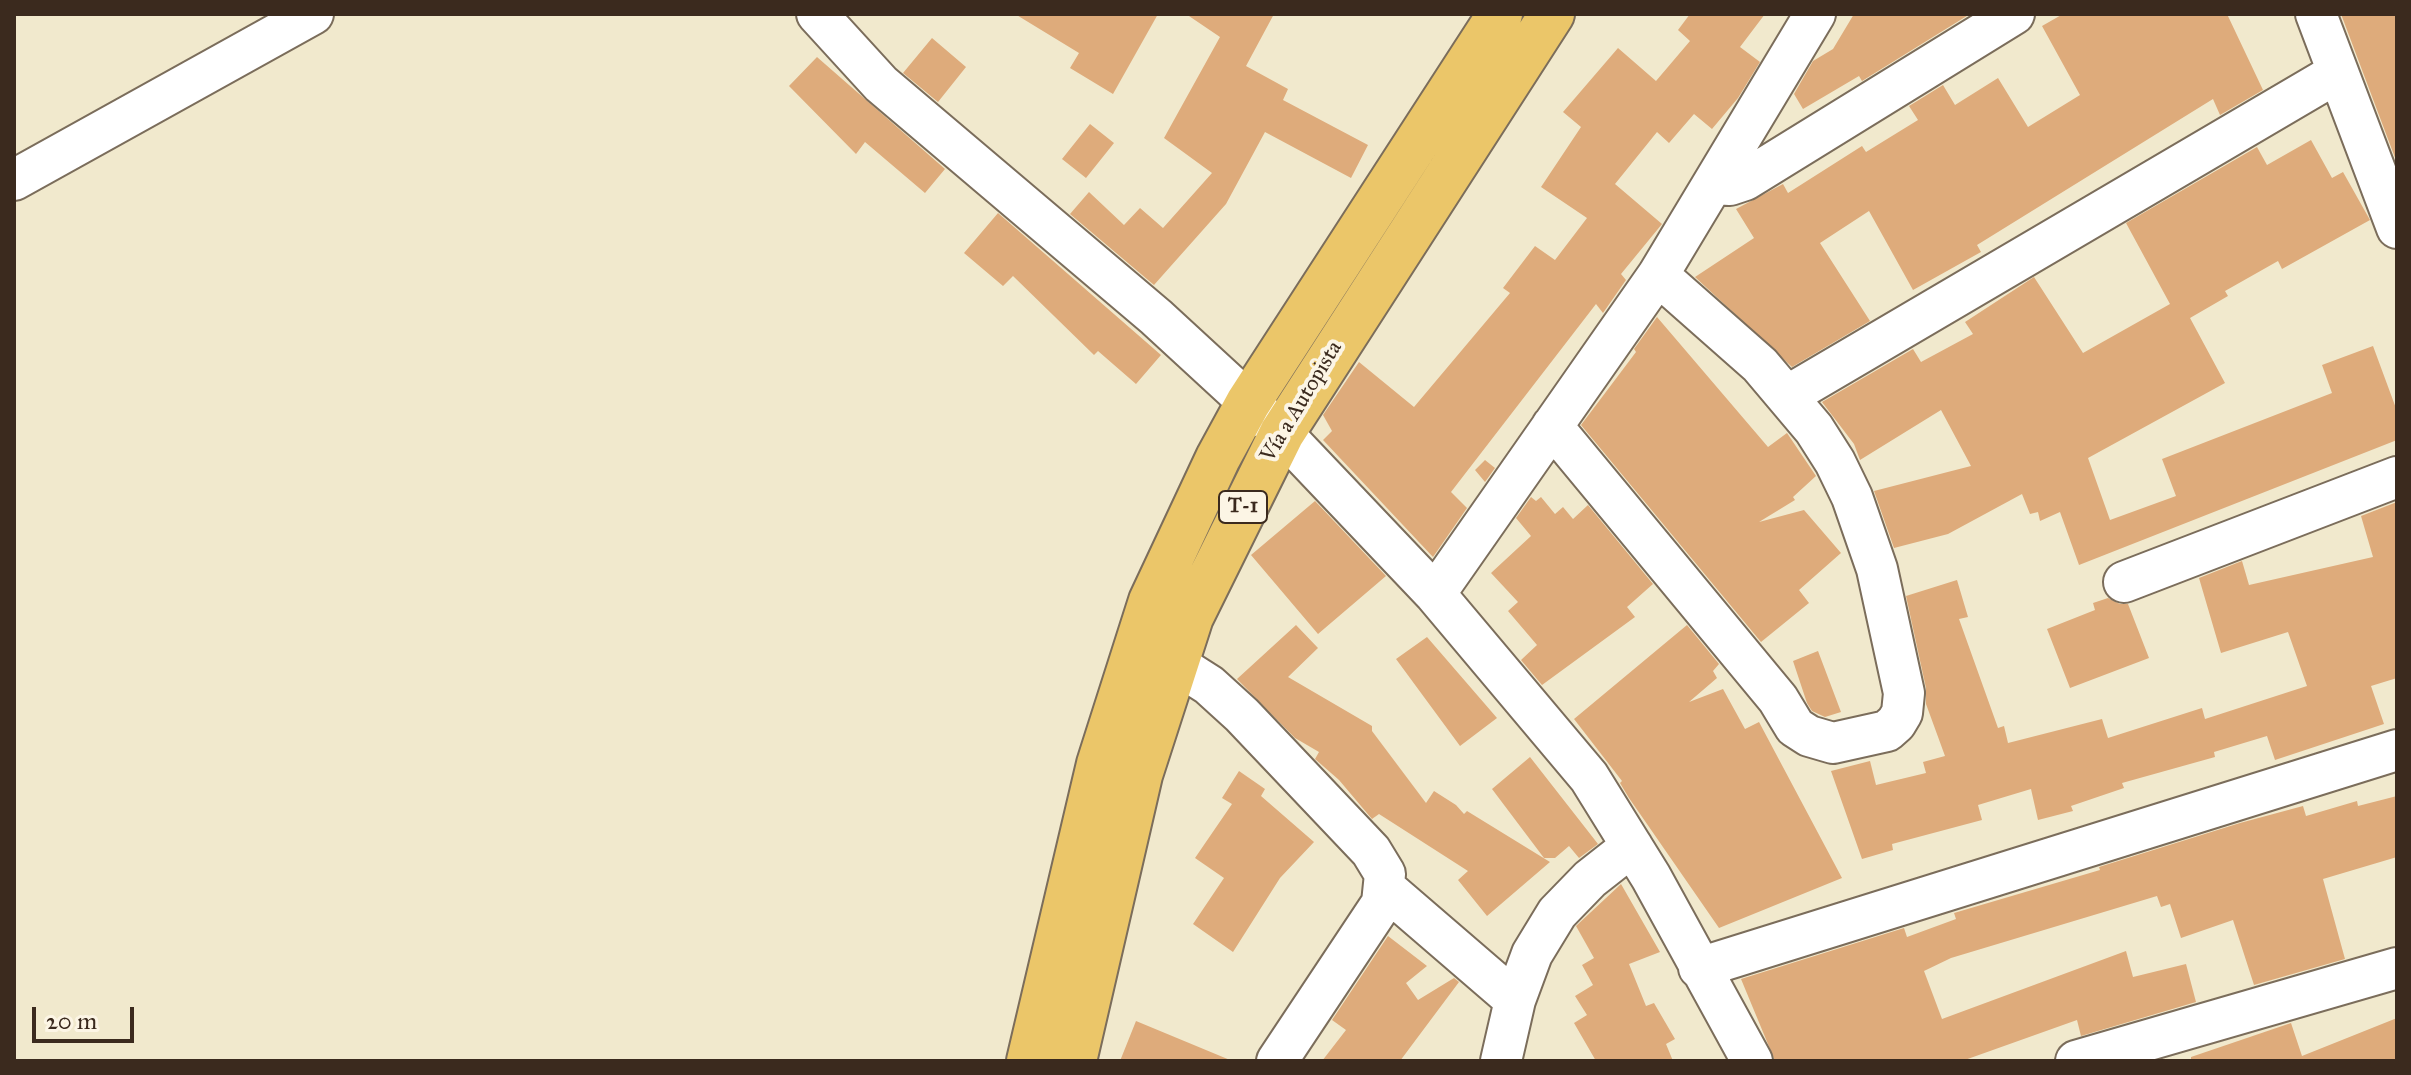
<!DOCTYPE html>
<html>
<head>
<meta charset="utf-8">
<style>
	body { margin:0 }
	#map { position:relative; width:2411px; height:1075px; overflow:hidden; background:#f1e9cd; font-family:"IM FELL Great Primer",serif }
	canvas { display:block }
	.frame { position:absolute; inset:0; border:16px solid #3b2a1e; pointer-events:none }
	.scale { position:absolute; left:32px; top:1007px; width:102px; height:36px; box-sizing:border-box; border:4px solid #3b2a1e; border-top:0; padding-left:10px; font-size:24px; line-height:28px; white-space:nowrap; color:#3b2a1e; -webkit-text-stroke:6px #fcf5e5; paint-order:stroke }
</style>
</head>
<body>
<div id="map">
<canvas width="2411" height="1075"></canvas>
<div class="frame"></div>
<div class="scale">20 m</div>
</div>
<script>
const g = document.querySelector('canvas').getContext('2d');
g.lineJoin = 'round';
function paint(path, color) { g.fillStyle = color; g.fill(path, 'evenodd'); }
const shape = rows => new Path2D(rows.map(r => 'M' + r).join(''));
function strokePath(path, color, width, dash) { g.strokeStyle = color; g.lineWidth = width; g.lineCap = dash ? 'butt' : 'round'; g.setLineDash(dash || []); g.stroke(path); }
function label(font, color, halo, rows, align = 'center') {
  g.font = font + ' "IM FELL Great Primer",serif'; g.lineWidth = 8; g.setLineDash([]); g.textBaseline = 'middle'; g.strokeStyle = halo; g.fillStyle = color; for (const [text, x, y, turn = 0] of rows) {
    g.save(); g.translate(x, y); g.rotate((+turn || 0) * Math.PI / 180); g.textAlign = isNaN(turn) ? turn : align; if (halo) g.strokeText(text, 0, 0); g.fillText(text, 0, 0); g.restore();
  }
}
const building = shape([
	[1015,14,1158,14,1113,94,1070,68,1079,53],
	[1186,14,1274,14,1246,66,1288,89,1283,100,1368,145,1351,178,1265,132,1226,204,1154,285,1070,214,1089,192,1124,225,1140,208,1163,228,1212,173,1164,138,1220,37],
	[1690,14,1765,14,1740,47,1760,62,1738,98,1712,129,1694,114,1669,143,1657,132,1615,184,1662,224,1621,274,1626,280,1603,313,1596,304,1451,492,1467,508,1433,557,1323,440,1332,431,1323,415,1359,362,1414,407,1510,293,1503,288,1535,246,1555,260,1587,218,1541,187,1581,127,1563,112,1618,48,1656,81,1690,41,1678,30],
	[1854,14,1970,14,1862,81,1859,76,1803,109,1794,94,1813,61,1833,49],
	[2063,14,2227,14,2263,90,2220,115,2213,99,1977,245,1981,252,1913,290,1869,211,1820,243,1870,321,1792,367,1695,277,1754,238,1736,209,1783,184,1788,193,1862,146,1866,152,1918,120,1909,106,1943,85,1955,105,1998,78,2028,127,2080,95,2042,26],
	[2341,14,2397,14,2397,163],
	[932,38,966,67,938,102,903,73],
	[817,57,945,169,925,193,865,142,856,154,789,86],
	[1090,124,1114,143,1086,178,1062,159],
	[2311,140,2332,178,2343,172,2370,220,2282,269,2278,261,2225,291,2228,296,2190,318,2225,383,2088,458,2110,520,2176,496,2162,459,2332,393,2322,365,2373,346,2397,411,2397,440,2079,565,2060,512,2040,521,2038,512,2030,514,2022,494,1948,534,1894,548,1874,491,1971,466,1941,410,1860,460,1854,444,1822,402,1913,349,1921,362,1973,334,1965,322,2034,277,2083,353,2170,304,2126,223,2257,147,2267,165],
	[998,213,1161,355,1136,384,1098,351,1094,355,1013,276,1003,286,964,253],
	[1657,317,1768,447,1787,433,1816,476,1793,497,1795,500,1759,522,1804,510,1841,553,1799,590,1809,603,1761,642,1581,425,1636,352,1634,349],
	[1485,460,1495,468,1485,482,1475,470],
	[1531,497,1536,501,1541,497,1555,514,1563,507,1573,519,1588,505,1653,584,1627,607,1635,617,1542,685,1521,660,1537,645,1508,611,1518,602,1491,573,1531,536,1516,518],
	[1315,501,1386,576,1318,634,1251,555],
	[2397,502,2397,678,2371,686,2384,724,2275,760,2267,736,2214,752,2215,757,2122,783,2124,788,2071,806,2073,811,2038,820,2031,789,1978,805,1982,820,1892,844,1893,850,1862,859,1831,771,1870,761,1876,785,1926,773,1923,762,1945,756,1926,704,1926,688,1906,596,1957,580,1968,617,1959,619,1998,728,2004,726,2008,743,2102,719,2108,738,2202,708,2205,719,2307,686,2288,632,2221,653,2199,578,2242,561,2249,585,2373,557,2361,516],
	[2108,598,2120,604,2128,604,2149,658,2070,688,2047,629,2095,610,2093,603],
	[1296,625,1318,648,1288,677,1372,726,1372,731,1426,803,1434,791,1456,805,1464,814,1467,811,1550,862,1487,916,1458,880,1468,871,1379,814,1372,819,1339,780,1315,759,1319,752,1295,738,1237,679],
	[1687,625,1719,664,1713,671,1717,678,1689,702,1723,689,1745,729,1759,722,1842,878,1719,928,1629,798,1620,783,1622,781,1574,719],
	[1427,637,1497,718,1460,746,1396,659],
	[1818,651,1841,712,1825,717,1812,711,1807,703,1793,661],
	[1530,757,1598,844,1579,858,1569,846,1555,858,1544,858,1492,789],
	[1239,771,1265,789,1261,796,1314,842,1280,878,1233,952,1193,924,1224,878,1195,858,1232,804,1222,798],
	[2397,796,2397,857,2323,879,2345,959,2254,985,2233,920,2181,938,2170,904,2161,907,2157,896,1951,958,1924,971,1942,1019,2126,951,2133,977,2186,964,2196,1002,2081,1036,2077,1020,1962,1061,1775,1061,1741,979,1904,928,1907,937,1956,919,1954,913,2100,870,2099,867,2240,823,2303,806,2306,816,2357,801,2358,806],
	[1621,884,1660,952,1629,964,1646,1006,1654,1003,1675,1039,1666,1044,1673,1061,1596,1061,1574,1023,1587,1015,1575,996,1593,985,1582,965,1594,958,1576,926],
	[1388,936,1427,966,1406,983,1418,1000,1454,978,1459,982,1400,1061,1322,1061,1346,1030,1332,1020],
	[2397,1018,2397,1061,2191,1061,2191,1057,2291,1023,2302,1056],
	[1136,1021,1230,1060,1230,1061,1120,1061]
]);
const minor = shape([
	[817,14,881,84,1156,317,1282,433,1435,594,1589,777,1651,877,1752,1061],
	[2316,14,2397,228],
	[14,180,313,14],
	[1713,184,1730,185,1745,180,2014,14],
	[1787,396,2337,73],
	[1552,426,1778,699,1795,727,1809,736,1833,743,1887,731,1896,723,1902,713,1904,693,1877,569,1852,497,1835,462,1814,429,1760,365,1658,275],
	[2124,582,2397,477],
	[1435,594,1658,275,1815,14],
	[1176,664,1209,685,1242,715,1371,851,1385,874,1382,903,1277,1061],
	[1385,888,1515,1000],
	[1699,968,2397,750],
	[1501,1061,1515,1000,1532,954,1557,913,1590,879,1632,846],
	[2076,1061,2397,968]
]);
const highway = shape([
	[1029,1061,1099,764,1151,601,1218,458,1248,403,1500,14],
	[1074,1061,1140,775,1191,617,1282,433,1552,14]
]);
const shields = [
	[1243,507,48]
];
const shieldNames = [
	["T-1",1243,507]
];
const streetNames = [
	["Vía a Autopista",1302,402,-59]
];
paint(building, '#deab7b');
strokePath(minor, '#7b6d5b', 44);
strokePath(highway, '#7b6d5b', 48);
strokePath(minor, '#fff', 40);
strokePath(highway, '#ebc669', 44);
for (const [x, y, w] of shields) { const box = new Path2D(); box.roundRect(x - w / 2, y - 16, w, 32, 6); g.fillStyle = '#fcf5e5'; g.fill(box); strokePath(box, '#3b2a1e', 2); }
label('bold 20px', '#3b2a1e', null, shieldNames);
label('22px', '#3b2a1e', '#fcf5e5', streetNames);
</script>
</body>
</html>
